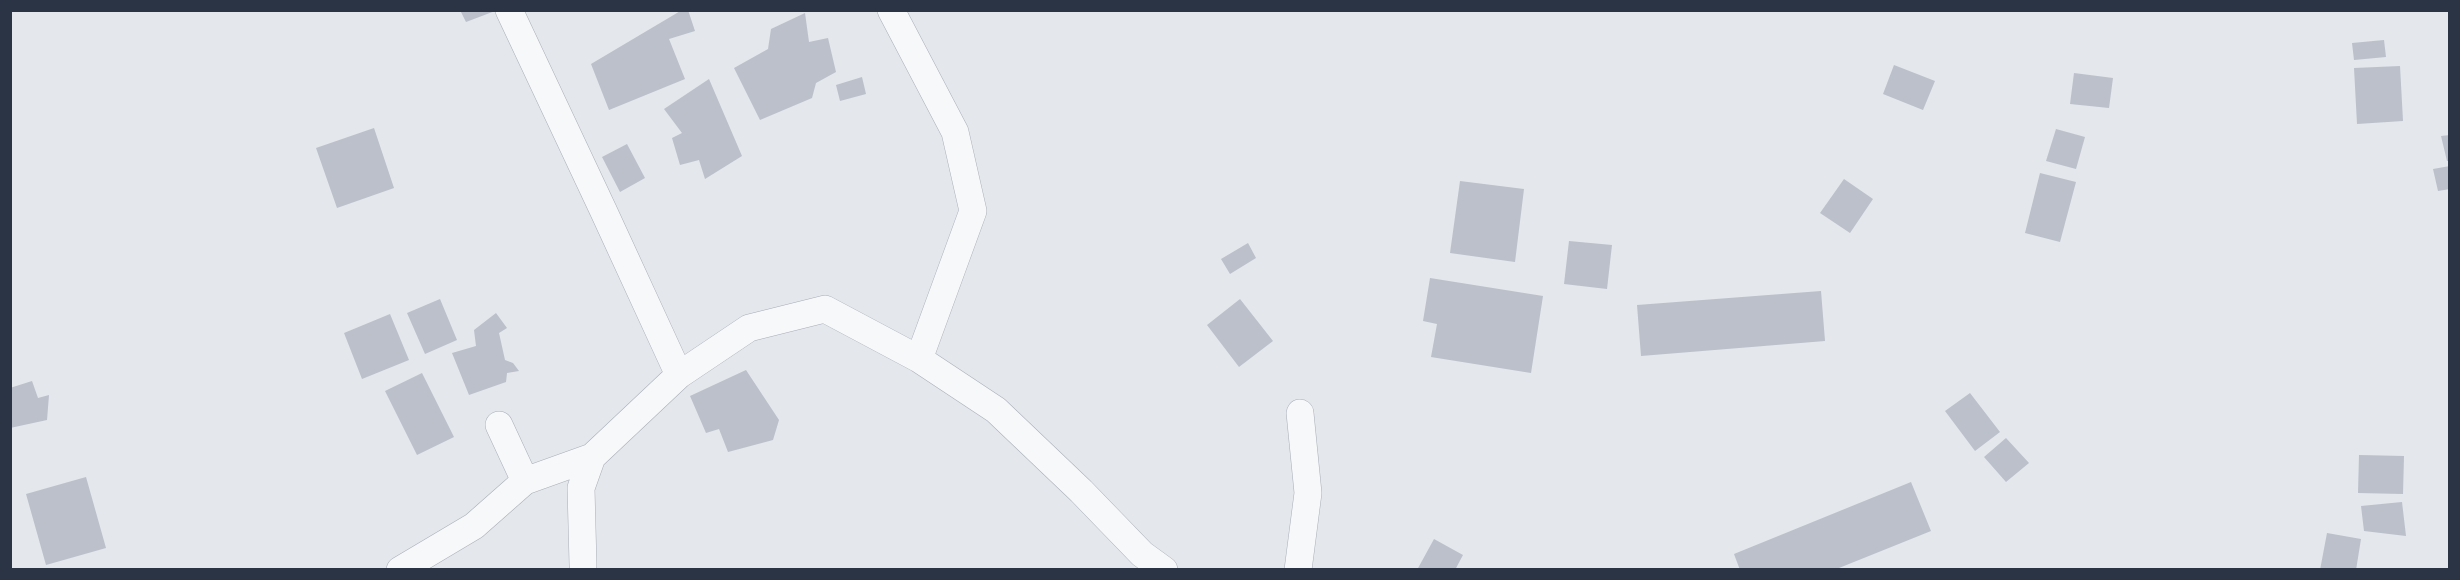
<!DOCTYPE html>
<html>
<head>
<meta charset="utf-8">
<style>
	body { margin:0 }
	#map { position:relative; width:2460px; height:580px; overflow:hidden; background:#e4e7ec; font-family:"Exo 2",sans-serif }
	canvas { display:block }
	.frame { position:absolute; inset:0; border:12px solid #2b3445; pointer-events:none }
</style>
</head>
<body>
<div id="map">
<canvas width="2460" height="580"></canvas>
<div class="frame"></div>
</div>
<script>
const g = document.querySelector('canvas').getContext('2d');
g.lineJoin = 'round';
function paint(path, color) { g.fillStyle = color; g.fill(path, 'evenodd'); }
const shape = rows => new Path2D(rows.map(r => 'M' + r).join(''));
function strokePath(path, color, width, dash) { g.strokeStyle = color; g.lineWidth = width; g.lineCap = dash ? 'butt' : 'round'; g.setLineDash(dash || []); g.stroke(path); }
const building = shape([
	[460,10,495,10,495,11,466,22],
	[682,10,688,10,695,31,669,39,685,79,609,110,591,64],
	[805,13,809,42,828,38,836,72,816,83,812,98,760,120,734,68,768,49,771,29],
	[2384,40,2386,57,2354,60,2352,43],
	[1894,65,1935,81,1923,110,1883,94],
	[2400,66,2403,121,2357,124,2354,68],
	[2074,73,2113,78,2109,108,2070,104],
	[862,77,866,94,840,101,836,85],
	[709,79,742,156,705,179,699,160,680,165,672,138,682,133,664,109],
	[374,128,394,188,337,208,316,148],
	[2056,129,2085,137,2076,169,2046,161],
	[2450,135,2450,161,2447,161,2441,136],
	[627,144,645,178,620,192,602,157],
	[2450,166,2450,189,2438,191,2433,169],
	[2040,173,2076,182,2060,242,2025,233],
	[1844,179,1873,199,1850,233,1820,213],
	[1460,181,1524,189,1515,262,1450,253],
	[1569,241,1612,245,1607,289,1564,284],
	[1248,243,1256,258,1230,274,1221,259],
	[1430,278,1543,296,1531,373,1431,357,1437,324,1423,321],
	[1821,291,1825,341,1641,356,1637,305],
	[440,299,457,340,425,354,407,313],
	[1240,299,1273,341,1239,367,1207,325],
	[496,313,507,328,499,333,505,360,513,363,519,371,507,373,506,382,469,395,452,353,476,346,474,330],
	[390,314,409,360,362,379,344,333],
	[746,370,779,420,773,440,728,452,719,429,706,433,690,396],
	[422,373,454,437,417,455,385,391],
	[32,381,38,398,49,395,47,420,10,428,10,388],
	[1970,393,2000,432,1975,451,1945,411],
	[2006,438,2029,463,2006,482,1984,457],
	[2359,455,2404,456,2403,494,2358,493],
	[86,477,106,548,46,565,26,494],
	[1911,482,1931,531,1834,570,1740,570,1734,554],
	[2402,502,2406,536,2364,531,2361,506],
	[2327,533,2361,539,2356,570,2320,570],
	[1434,539,1463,555,1455,570,1417,570]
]);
const street = shape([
	[509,10,604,212,679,375],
	[891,10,955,132,973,211,919,359],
	[499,425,525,481,592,457],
	[583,565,581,488,592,457,679,375,749,328,825,309,919,359,996,410,1081,491,1142,554,1164,570],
	[400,570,474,526,525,481],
	[1298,570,1308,493,1300,413]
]);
paint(building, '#bbc0ca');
strokePath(street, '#a9aeb7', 28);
strokePath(street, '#f7f8fa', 27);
</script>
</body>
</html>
